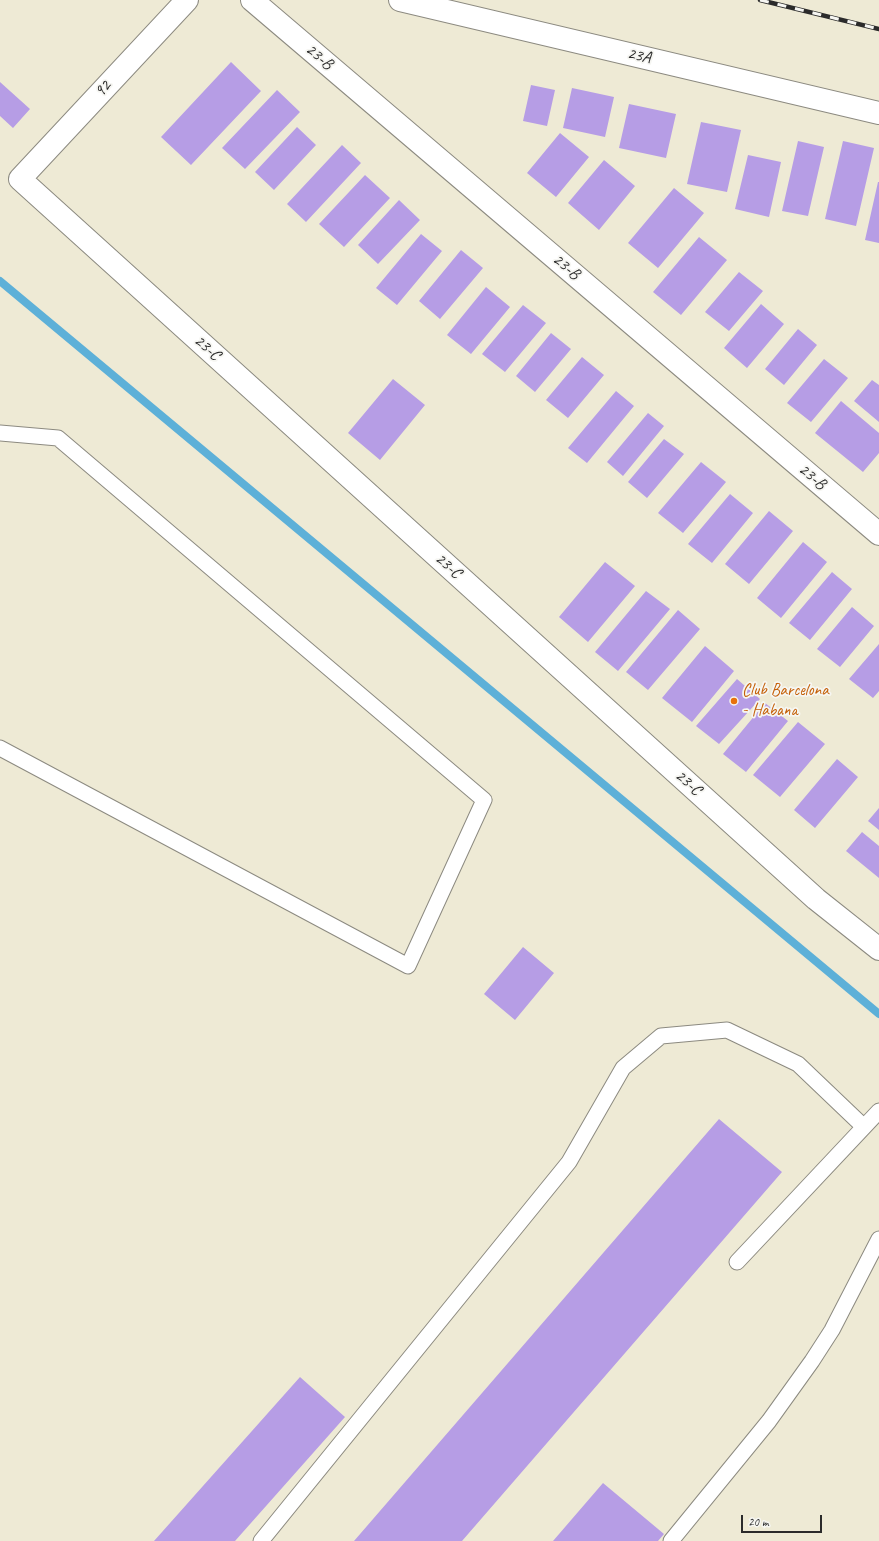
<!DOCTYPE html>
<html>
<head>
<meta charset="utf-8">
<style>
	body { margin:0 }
	#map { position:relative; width:879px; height:1541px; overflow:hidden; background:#eeead5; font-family:Caveat,sans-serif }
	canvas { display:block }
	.scale { position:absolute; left:741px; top:1515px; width:81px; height:18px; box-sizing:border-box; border:2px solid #2b2b2b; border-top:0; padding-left:5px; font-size:12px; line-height:14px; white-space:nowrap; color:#2b2b2b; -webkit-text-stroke:3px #f6f6f2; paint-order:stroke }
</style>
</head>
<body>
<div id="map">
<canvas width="879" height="1541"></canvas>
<div class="scale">20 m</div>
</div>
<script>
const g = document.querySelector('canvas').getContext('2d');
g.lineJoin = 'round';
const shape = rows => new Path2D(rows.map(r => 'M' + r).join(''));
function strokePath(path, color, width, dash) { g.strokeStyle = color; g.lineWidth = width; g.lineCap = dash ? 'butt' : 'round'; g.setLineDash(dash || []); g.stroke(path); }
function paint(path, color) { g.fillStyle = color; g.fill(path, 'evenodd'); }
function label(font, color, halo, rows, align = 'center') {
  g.font = font + ' Caveat,sans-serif'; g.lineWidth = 3.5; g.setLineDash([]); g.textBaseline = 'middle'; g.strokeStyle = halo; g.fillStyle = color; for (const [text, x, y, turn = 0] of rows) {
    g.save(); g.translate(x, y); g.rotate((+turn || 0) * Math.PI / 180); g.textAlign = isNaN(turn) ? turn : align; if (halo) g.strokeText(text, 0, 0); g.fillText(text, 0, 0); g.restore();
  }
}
const stream = shape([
	[0,281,879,1014]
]);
const building = shape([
	[231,62,261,91,191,165,161,137],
	[0,82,30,109,13,128,0,116],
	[531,85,555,90,547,126,523,121],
	[572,88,614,97,605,137,563,128],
	[277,90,300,112,245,169,222,148],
	[629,104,676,114,666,158,619,148],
	[701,122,741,130,727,192,687,184],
	[297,127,316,145,274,190,255,172],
	[560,133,589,157,556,197,527,173],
	[798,141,824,147,808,216,782,211],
	[843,141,874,148,856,226,825,219],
	[342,145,361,163,306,222,287,204],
	[748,155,781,162,769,217,735,209],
	[604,160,635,186,599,230,568,203],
	[365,175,390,198,344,247,319,224],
	[878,182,879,182,879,243,865,240],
	[674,188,704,213,658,268,628,243],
	[399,200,420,220,378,264,358,245],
	[421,234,442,251,397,305,376,288],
	[699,237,727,260,681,315,653,292],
	[461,250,483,268,440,319,419,301],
	[739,272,763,291,729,331,705,312],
	[486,287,510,307,471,354,447,335],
	[761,304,784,324,747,368,724,348],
	[523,305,546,323,505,372,482,354],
	[798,329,817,345,784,385,765,369],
	[551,333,571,349,535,392,516,376],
	[582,357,604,375,568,418,546,400],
	[824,359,848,378,811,422,787,403],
	[393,379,425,405,380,460,348,433],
	[872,380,879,385,879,422,854,401],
	[616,391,634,406,587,463,568,448],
	[841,401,879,433,879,453,863,472,815,433],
	[648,413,664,426,623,476,607,462],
	[664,439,684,454,647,498,628,482],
	[701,462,726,482,683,533,658,513],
	[730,494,753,513,712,563,688,544],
	[769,511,793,531,749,584,725,564],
	[803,542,827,562,781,618,757,598],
	[605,562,635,586,588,642,559,617],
	[832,572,852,589,810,640,789,623],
	[646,591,670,609,618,671,595,652],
	[852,607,874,626,840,667,817,649],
	[678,610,700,629,648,690,626,672],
	[879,644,879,691,873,698,849,679],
	[705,646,734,671,692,722,662,698],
	[737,679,760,699,719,744,696,726],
	[765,703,788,721,746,772,723,754],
	[798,722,825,744,780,797,753,775],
	[837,759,858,777,815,828,794,810],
	[879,808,879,830,868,821],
	[862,832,879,846,879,878,846,851],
	[523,947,554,973,515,1020,484,994],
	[719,1119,782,1172,462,1541,354,1541],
	[300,1377,345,1417,235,1541,154,1541],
	[603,1483,664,1534,658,1541,553,1541]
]);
const service = shape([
	[0,433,58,438,484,800,408,966,0,748],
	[737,1262,879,1111],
	[261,1541,569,1162,623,1068,661,1036,727,1030,798,1064,864,1127],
	[671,1541,769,1421,812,1361,832,1330,879,1239]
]);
const minor = shape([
	[187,0,20,179,816,899,879,949],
	[252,0,879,534],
	[400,0,879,113]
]);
const rail = shape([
	[760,0,879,29]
]);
const markers = [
	[734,701,4,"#e8710a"]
];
const streetNames = [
	["23A",639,56,13],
	["23-B",319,57,40],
	["92",103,89,-47],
	["23-B",566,267,40],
	["23-C",207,348,42],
	["23-B",812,477,40],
	["23-C",448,566,42],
	["23-C",688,783,42]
];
const foodNames = [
	["Club Barcelona",742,691],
	["- Habana",742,711]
];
strokePath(stream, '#5db0d8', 8);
paint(building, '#b69de5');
strokePath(service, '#8c8a80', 17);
strokePath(minor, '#8c8a80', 24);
strokePath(service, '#fff', 15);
strokePath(minor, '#fff', 22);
strokePath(rail, '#2b2b2b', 4.5);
strokePath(rail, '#f6f6f2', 3, [9]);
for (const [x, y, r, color] of markers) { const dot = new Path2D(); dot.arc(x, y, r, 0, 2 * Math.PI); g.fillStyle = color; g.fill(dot); strokePath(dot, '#f6f6f2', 1.5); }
label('17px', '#2b2b2b', '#f6f6f2', streetNames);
label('17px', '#c56008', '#f6f6f2', foodNames, 'left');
</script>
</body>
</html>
